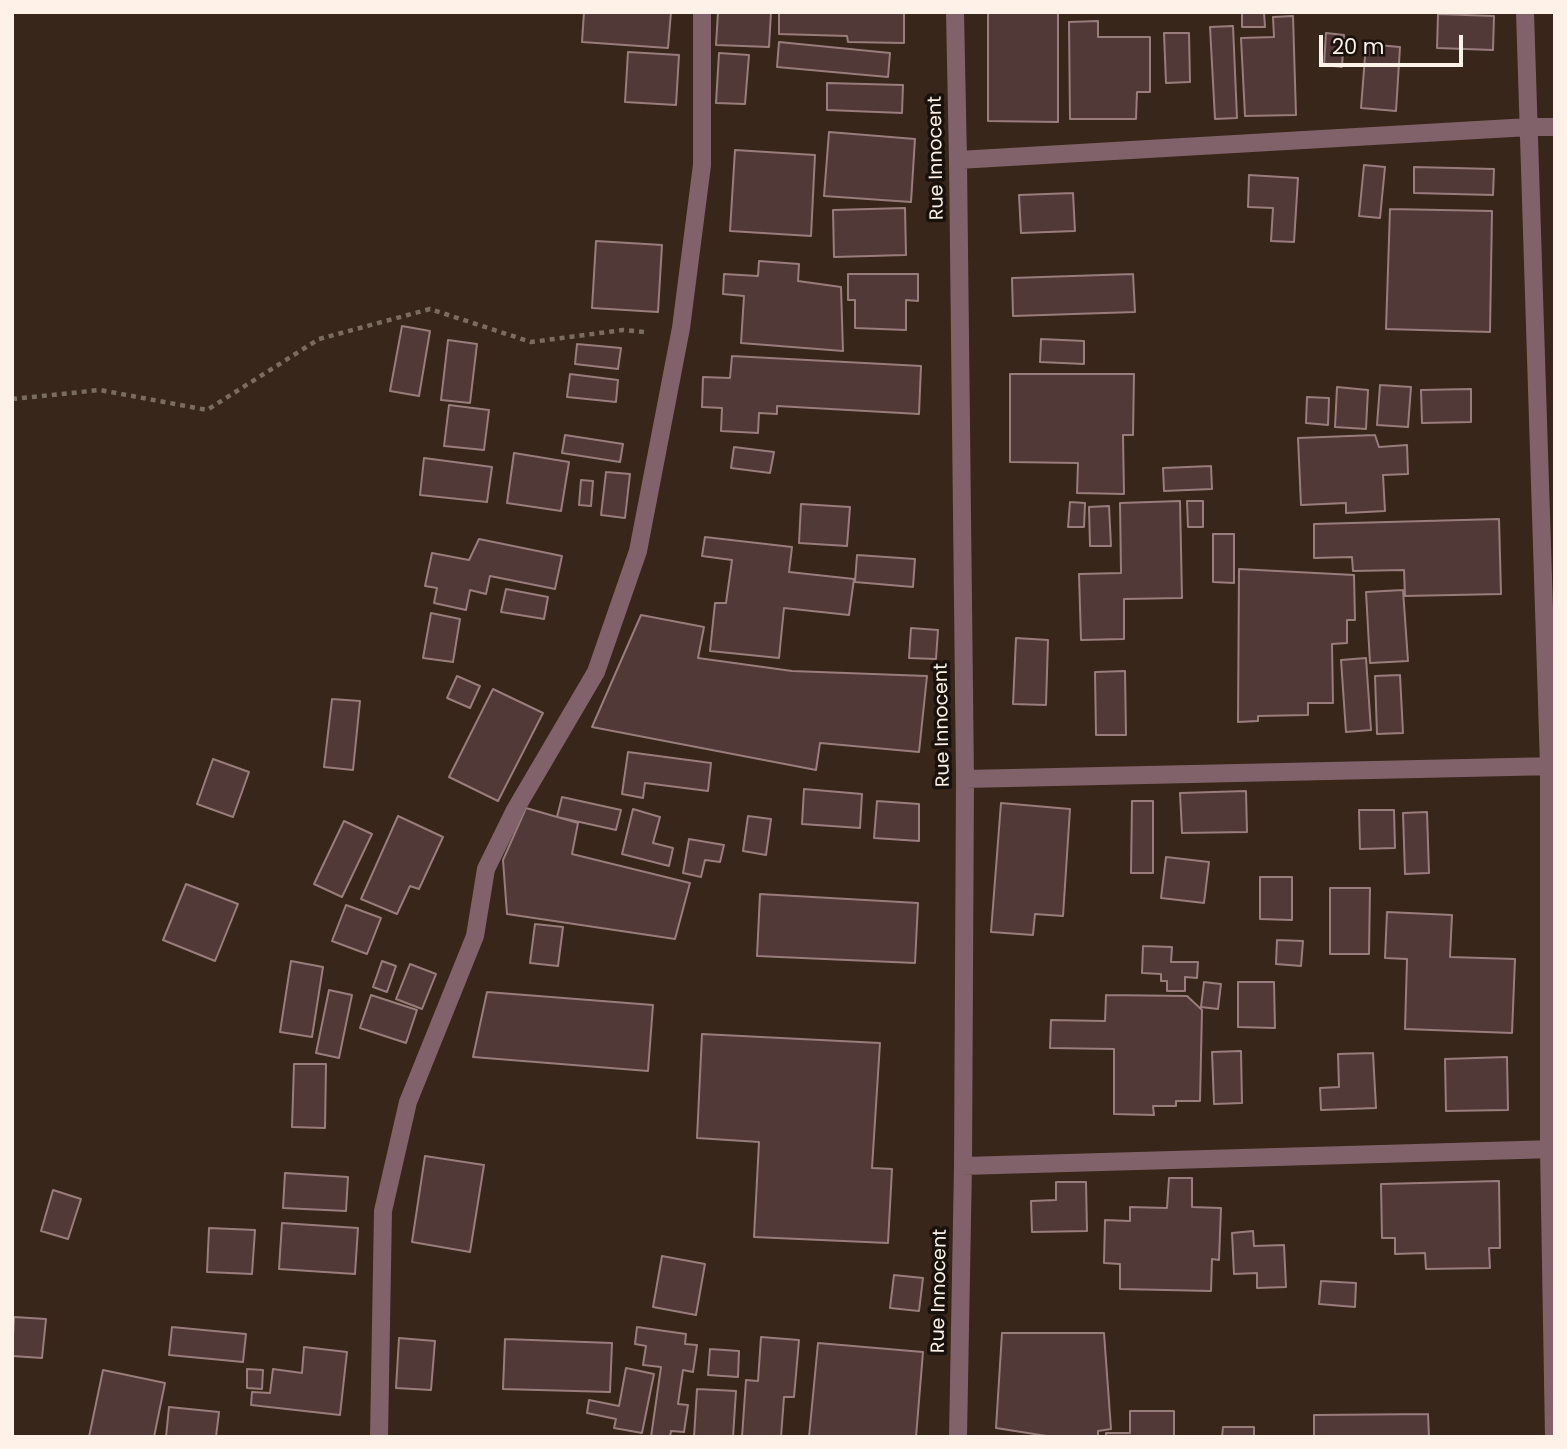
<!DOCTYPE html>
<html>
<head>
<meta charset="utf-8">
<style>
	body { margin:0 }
	#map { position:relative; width:1567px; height:1449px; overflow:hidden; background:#372619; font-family:Poppins,sans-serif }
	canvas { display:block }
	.frame { position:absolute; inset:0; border:14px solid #fdf1e8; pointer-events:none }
	.scale { position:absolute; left:1319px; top:35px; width:144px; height:32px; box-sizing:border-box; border:4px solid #fdf1e8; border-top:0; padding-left:9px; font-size:21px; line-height:24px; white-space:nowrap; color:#fdf1e8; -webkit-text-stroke:5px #19110b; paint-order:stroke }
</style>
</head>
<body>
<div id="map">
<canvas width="1567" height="1449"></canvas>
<div class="frame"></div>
<div class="scale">20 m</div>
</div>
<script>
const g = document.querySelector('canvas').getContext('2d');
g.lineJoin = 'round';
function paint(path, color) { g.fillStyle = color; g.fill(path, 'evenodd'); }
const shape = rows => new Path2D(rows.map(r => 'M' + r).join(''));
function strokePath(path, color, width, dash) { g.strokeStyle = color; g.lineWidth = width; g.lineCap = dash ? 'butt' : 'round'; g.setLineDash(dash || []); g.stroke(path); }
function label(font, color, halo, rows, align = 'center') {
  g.font = font + ' Poppins,sans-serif'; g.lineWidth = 7; g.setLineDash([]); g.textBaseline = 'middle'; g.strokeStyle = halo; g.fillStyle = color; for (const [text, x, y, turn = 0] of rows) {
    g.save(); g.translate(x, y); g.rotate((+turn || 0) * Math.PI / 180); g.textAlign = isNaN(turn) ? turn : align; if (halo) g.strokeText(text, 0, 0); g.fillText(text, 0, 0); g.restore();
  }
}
const building = shape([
	[584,12,671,12,668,48,582,42,584,12],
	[718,12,771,12,769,47,716,45,718,12],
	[779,12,904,12,904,43,848,42,847,36,779,34,779,12],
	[988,12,1058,12,1058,122,988,121,988,12],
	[1242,12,1264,12,1265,27,1242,27,1242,12],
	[1438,14,1494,16,1493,50,1437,48,1438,14],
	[1293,16,1296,115,1245,116,1241,38,1274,37,1273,17,1293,16],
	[1098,21,1098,37,1150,37,1150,92,1137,92,1136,119,1070,119,1069,22,1098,21],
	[1233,26,1237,118,1215,119,1210,27,1233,26],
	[1164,33,1189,33,1190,82,1166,83,1164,33],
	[1326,33,1344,35,1342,67,1324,65,1326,33],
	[779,42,890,53,888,77,777,67,779,42],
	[1366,44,1400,47,1396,111,1361,108,1366,44],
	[628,52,679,55,676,105,625,102,628,52],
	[719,53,749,55,745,104,716,103,719,53],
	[827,83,903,85,902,113,827,110,827,83],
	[829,132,915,139,911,202,824,196,829,132],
	[735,150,815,155,811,236,730,231,735,150],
	[1364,165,1385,167,1380,218,1359,216,1364,165],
	[1414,167,1494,169,1493,195,1414,193,1414,167],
	[1249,175,1298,178,1294,242,1271,241,1273,208,1248,207,1249,175],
	[1073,193,1075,231,1021,233,1019,195,1073,193],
	[905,208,906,255,834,257,833,210,905,208],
	[1390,209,1492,211,1490,332,1386,329,1390,209],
	[596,241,662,245,658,312,592,308,596,241],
	[759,261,799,264,798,281,841,287,843,351,741,343,744,296,723,294,724,274,758,276,759,261],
	[848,274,918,274,918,301,906,300,906,330,855,328,855,300,848,300,848,274],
	[1133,274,1135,312,1013,316,1012,278,1133,274],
	[402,326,430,331,419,396,390,391,402,326],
	[1041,339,1084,341,1084,364,1040,362,1041,339],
	[448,340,477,344,470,403,441,400,448,340],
	[577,344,621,348,618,369,575,364,577,344],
	[732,356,921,366,919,414,777,406,777,414,759,413,758,433,721,431,722,408,702,407,703,377,730,378,732,356],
	[570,374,618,380,616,402,567,397,570,374],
	[1010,374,1134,374,1133,435,1123,435,1124,494,1077,493,1078,463,1010,462,1010,374],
	[1380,385,1411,387,1408,427,1377,425,1380,385],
	[1337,387,1368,390,1366,429,1335,427,1337,387],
	[1471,389,1471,422,1422,423,1421,390,1471,389],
	[1307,397,1329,398,1328,425,1306,423,1307,397],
	[449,405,489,410,484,450,444,446,449,405],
	[565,435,623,444,620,462,562,453,565,435],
	[1375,435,1379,447,1407,445,1408,474,1383,475,1385,511,1346,513,1346,503,1301,505,1298,438,1375,435],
	[734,447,774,452,770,473,731,468,734,447],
	[514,453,569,462,561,511,507,503,514,453],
	[424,458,492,467,487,502,420,495,424,458],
	[1211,466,1212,489,1164,491,1163,468,1211,466],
	[606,472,630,474,625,518,601,515,606,472],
	[581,480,593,481,591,506,579,505,581,480],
	[1180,501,1182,598,1124,599,1124,639,1081,640,1079,574,1121,573,1120,503,1180,501],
	[1187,501,1203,501,1203,527,1188,527,1187,501],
	[1070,502,1085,503,1084,527,1068,527,1070,502],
	[801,504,850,507,847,546,799,543,801,504],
	[1109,506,1111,546,1090,546,1089,507,1109,506],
	[1499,519,1501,594,1405,596,1404,570,1353,571,1352,557,1314,558,1314,524,1499,519],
	[1213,534,1234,534,1234,583,1213,582,1213,534],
	[705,537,792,547,789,572,854,579,849,615,784,608,779,658,710,651,715,603,726,603,732,560,702,556,705,537],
	[479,539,562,556,555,589,490,576,486,594,470,590,466,610,434,603,437,588,425,586,432,553,469,560,479,539],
	[857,555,915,559,913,587,855,582,857,555],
	[1239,569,1354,575,1355,620,1347,620,1347,643,1332,644,1333,703,1308,703,1308,715,1258,716,1258,721,1238,722,1239,569],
	[506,589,548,597,544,619,501,612,506,589],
	[1403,590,1408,661,1370,663,1366,592,1403,590],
	[431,613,460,619,453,662,423,658,431,613],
	[641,615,704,627,698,658,792,671,927,676,919,752,820,743,816,770,592,727,641,615],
	[911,628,938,630,936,659,909,658,911,628],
	[1016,638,1048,640,1046,705,1013,704,1016,638],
	[1366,658,1371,730,1346,732,1341,660,1366,658],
	[1125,671,1126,735,1096,735,1095,672,1125,671],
	[1400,675,1403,733,1377,734,1375,676,1400,675],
	[457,676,480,686,470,708,447,698,457,676],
	[493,689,543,713,498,801,449,777,493,689],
	[332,699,360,701,353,770,324,767,332,699],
	[628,752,711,763,708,791,645,783,643,798,622,794,628,752],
	[213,759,249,772,233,817,197,804,213,759],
	[804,789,862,794,860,828,802,824,804,789],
	[1246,791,1247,832,1182,833,1180,793,1246,791],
	[562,797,621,810,616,830,557,817,562,797],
	[877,801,919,804,919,841,874,838,877,801],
	[1132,801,1153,801,1153,873,1131,873,1132,801],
	[1001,803,1070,809,1063,916,1035,914,1033,935,991,932,1001,803],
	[526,808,578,823,572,854,690,883,675,939,507,914,503,860,526,808],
	[633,809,660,817,653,843,673,848,669,866,622,854,633,809],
	[1359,810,1394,810,1395,848,1360,849,1359,810],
	[1427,812,1429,873,1405,874,1403,813,1427,812],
	[398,816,443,837,419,889,410,886,397,914,361,899,398,816],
	[748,816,771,819,766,855,743,851,748,816],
	[344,821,372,834,342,897,314,884,344,821],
	[689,839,724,845,720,862,705,860,701,877,683,873,689,839],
	[1166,857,1209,862,1204,903,1161,898,1166,857],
	[1260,877,1292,877,1292,920,1260,919,1260,877],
	[186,884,238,904,215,961,163,940,186,884],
	[1330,888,1370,888,1369,954,1330,954,1330,888],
	[760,894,918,903,915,963,757,956,760,894],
	[346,905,381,918,367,954,332,941,346,905],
	[1387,912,1452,915,1450,957,1515,959,1512,1033,1405,1029,1407,959,1385,958,1387,912],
	[535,924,563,927,558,966,530,963,535,924],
	[1277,940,1303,941,1301,966,1276,964,1277,940],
	[1143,946,1172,947,1171,962,1198,962,1197,978,1185,977,1185,991,1167,991,1167,981,1161,981,1161,974,1142,973,1143,946],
	[291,961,323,967,312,1037,280,1032,291,961],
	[382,961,396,966,387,992,373,987,382,961],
	[410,964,436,974,422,1009,396,999,410,964],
	[1204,982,1221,984,1218,1009,1201,1007,1204,982],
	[1238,982,1274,982,1275,1028,1238,1027,1238,982],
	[329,990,352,995,339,1058,316,1053,329,990],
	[487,992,653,1005,648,1071,473,1057,487,992],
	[371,995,417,1010,406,1043,360,1028,371,995],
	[1106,995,1187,996,1202,1010,1200,1101,1176,1101,1176,1106,1153,1106,1154,1115,1114,1114,1114,1049,1050,1048,1051,1020,1105,1021,1106,995],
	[702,1034,880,1043,872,1168,892,1169,888,1243,754,1237,759,1142,697,1138,702,1034],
	[1241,1051,1242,1103,1214,1104,1212,1052,1241,1051],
	[1373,1053,1376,1108,1321,1110,1320,1088,1339,1087,1338,1054,1373,1053],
	[1507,1057,1508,1110,1446,1111,1445,1059,1507,1057],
	[294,1064,326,1064,325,1128,292,1127,294,1064],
	[425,1156,484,1165,470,1252,412,1242,425,1156],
	[285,1173,348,1177,346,1211,283,1208,285,1173],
	[1169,1178,1192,1178,1192,1207,1221,1208,1219,1260,1212,1259,1211,1291,1120,1289,1120,1264,1104,1263,1105,1220,1130,1221,1130,1207,1167,1208,1169,1178],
	[1499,1181,1500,1248,1489,1248,1490,1268,1426,1269,1425,1253,1395,1254,1395,1238,1382,1238,1381,1184,1499,1181],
	[1056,1182,1086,1182,1087,1231,1032,1232,1031,1201,1056,1200,1056,1182],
	[53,1190,81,1199,68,1239,41,1231,53,1190],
	[282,1223,358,1228,355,1274,279,1269,282,1223],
	[209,1228,255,1230,252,1274,207,1272,209,1228],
	[1253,1231,1254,1246,1284,1245,1286,1287,1257,1288,1257,1273,1234,1274,1232,1233,1253,1231],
	[662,1256,705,1264,696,1315,653,1307,662,1256],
	[894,1275,923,1278,919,1311,890,1308,894,1275],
	[1321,1281,1356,1283,1355,1307,1319,1304,1321,1281],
	[14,1317,46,1319,42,1358,12,1356,14,1317],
	[172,1327,246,1334,243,1362,169,1355,172,1327],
	[637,1327,686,1334,685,1344,697,1345,693,1372,683,1370,678,1404,688,1405,684,1432,671,1431,670,1437,651,1437,661,1367,643,1365,646,1346,635,1344,637,1327],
	[1002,1333,1104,1333,1111,1429,1098,1431,1098,1437,1053,1437,996,1428,1002,1333],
	[761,1337,799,1340,794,1397,784,1397,781,1437,742,1437,746,1380,758,1381,761,1337],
	[399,1338,435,1341,431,1390,396,1388,399,1338],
	[505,1339,612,1343,610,1392,503,1389,505,1339],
	[818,1343,923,1352,916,1437,809,1437,818,1343],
	[304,1347,347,1352,340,1415,251,1405,252,1392,270,1393,273,1369,302,1373,304,1347],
	[710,1349,739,1351,738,1377,708,1375,710,1349],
	[626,1368,654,1374,642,1433,614,1428,616,1419,587,1413,589,1400,619,1406,626,1368],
	[247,1369,263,1370,262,1389,247,1388,247,1369],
	[103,1370,165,1383,154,1437,89,1437,103,1370],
	[697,1389,736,1391,733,1437,694,1437,697,1389],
	[169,1407,219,1412,216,1437,166,1437,169,1407],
	[1130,1411,1174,1411,1174,1437,1106,1437,1106,1433,1130,1433,1130,1411],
	[1428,1414,1429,1437,1314,1437,1314,1415,1428,1414],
	[1223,1427,1254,1427,1254,1437,1222,1437,1223,1427]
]);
const path = shape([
	[12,399,100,390,207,410,319,339,430,309,531,342,623,330,645,332]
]);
const street = shape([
	[955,12,958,160,965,779,963,1166,958,1437],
	[1525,12,1549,766,1549,1149,1554,1437],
	[958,160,1529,127,1555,127],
	[965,779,1555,766],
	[963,1166,1555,1149],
	[379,1437,383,1211,408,1102,475,936,486,869,515,810,596,672,638,551,681,328,702,165,702,12]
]);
const streetNames = [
	["Rue Innocent",937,158,-91],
	["Rue Innocent",943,725,-91],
	["Rue Innocent",940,1291,-89]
];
paint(building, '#513938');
strokePath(building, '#997d7c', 2);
strokePath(path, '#7b6c60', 4.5, [5, 5]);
strokePath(street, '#81626a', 18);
label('19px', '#fdf1e8', '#19110b', streetNames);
</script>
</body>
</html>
